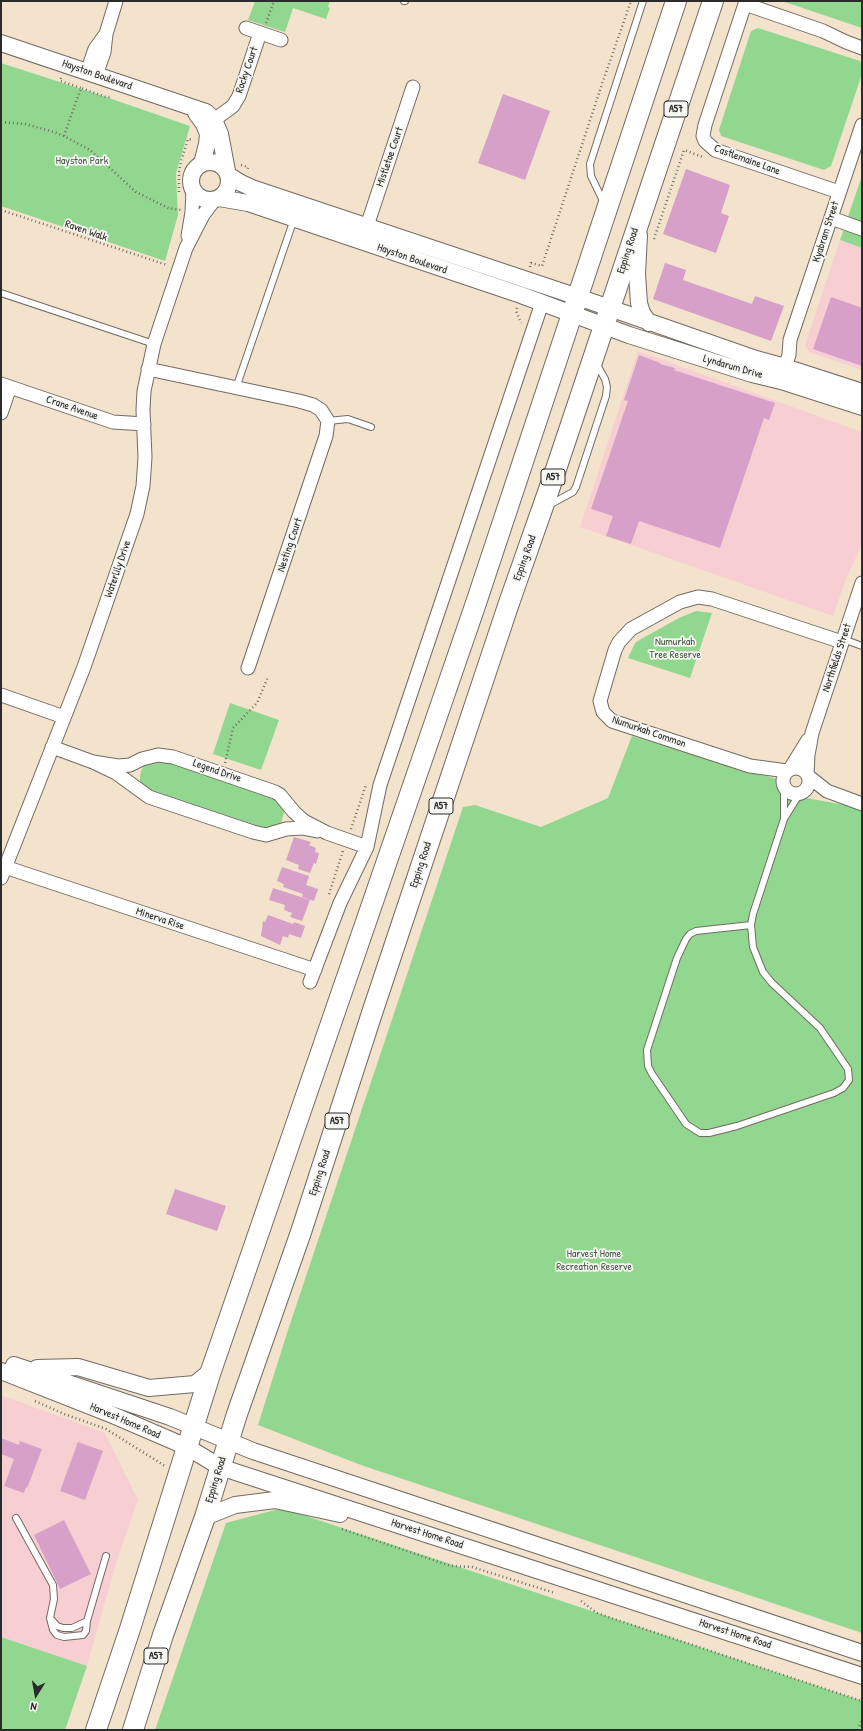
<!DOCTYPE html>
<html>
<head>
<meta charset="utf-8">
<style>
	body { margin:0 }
	#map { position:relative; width:863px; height:1731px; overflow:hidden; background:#f3e3cc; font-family:"Patrick Hand",sans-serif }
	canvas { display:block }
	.frame { position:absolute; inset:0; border:2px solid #2b2b2b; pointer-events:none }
	.north { position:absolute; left:16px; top:1675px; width:40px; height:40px; -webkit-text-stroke:3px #f6f6f2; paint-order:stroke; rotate:191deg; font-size:11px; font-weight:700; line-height:16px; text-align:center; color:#2b2b2b }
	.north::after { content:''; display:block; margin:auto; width:14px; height:18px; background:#2b2b2b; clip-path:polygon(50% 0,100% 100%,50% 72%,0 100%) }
</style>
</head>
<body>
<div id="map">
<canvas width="863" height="1731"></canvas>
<div class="frame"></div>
<div class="north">N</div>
</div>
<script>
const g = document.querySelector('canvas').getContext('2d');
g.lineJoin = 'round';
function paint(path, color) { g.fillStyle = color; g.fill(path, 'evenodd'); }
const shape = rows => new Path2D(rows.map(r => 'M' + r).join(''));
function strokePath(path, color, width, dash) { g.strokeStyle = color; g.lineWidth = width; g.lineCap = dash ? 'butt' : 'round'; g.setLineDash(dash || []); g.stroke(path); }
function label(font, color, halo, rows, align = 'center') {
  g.font = font + ' "Patrick Hand",sans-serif'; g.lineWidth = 3.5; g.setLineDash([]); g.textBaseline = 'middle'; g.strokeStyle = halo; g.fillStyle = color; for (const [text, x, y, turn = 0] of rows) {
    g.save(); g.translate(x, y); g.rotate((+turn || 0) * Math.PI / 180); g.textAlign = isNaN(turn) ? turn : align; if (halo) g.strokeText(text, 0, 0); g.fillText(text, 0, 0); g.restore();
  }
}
const built = shape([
	[840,240,862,248,862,370,809,352,805,345],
	[638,351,862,432,862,544,847,577,833,616,580,527],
	[1,1395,105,1433,138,1500,116,1563,87,1666,1,1637]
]);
const green = shape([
	[255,1,330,1,328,7,330,8,326,19,293,8,285,32,248,20],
	[782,1,862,1,862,28],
	[758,28,860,61,862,66,862,74,831,166,824,170,721,136,719,130,751,31],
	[1,63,106,97,190,126,176,173,178,215,165,261,1,206],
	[862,176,862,248,840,240],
	[696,611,712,613,690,678,628,658,635,643,641,639,679,618],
	[230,703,279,720,261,770,213,754],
	[632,736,780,780,784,791,806,798,862,808,862,1633,361,1465,258,1425,288,1330,463,807,475,805,541,827,608,798],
	[167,761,269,795,282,805,284,812,281,824,268,830,155,794,145,788,140,782,140,777,141,771,144,766,149,762],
	[282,1508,862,1701,862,1724,860,1730,155,1730,226,1523],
	[1,1637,87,1666,65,1730,1,1730]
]);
const building = shape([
	[503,94,550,111,525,180,478,163],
	[686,169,730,185,721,213,729,216,716,253,663,234],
	[665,263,686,270,683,280,752,304,755,296,784,306,771,341,653,299],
	[831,297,862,308,862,366,813,349],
	[639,355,660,363,660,364,675,368,674,370,775,403,769,420,764,418,720,548,639,521,631,544,606,536,613,516,591,509,628,401,624,400],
	[294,837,311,842,309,845,316,848,315,852,319,853,316,864,314,863,310,873,298,869,299,865,286,860],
	[282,867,309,876,306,885,318,889,314,901,302,897,303,894,283,887,284,884,277,881],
	[273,888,310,900,302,921,290,917,292,913,284,910,285,905,269,900],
	[268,915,293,924,294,922,305,926,301,938,289,934,288,938,283,936,280,945,261,936,263,921,265,922],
	[175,1189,226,1206,217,1231,166,1214],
	[1,1438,19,1445,20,1441,42,1449,27,1488,26,1487,24,1493,4,1486,14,1459,1,1454],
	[78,1442,103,1451,85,1500,60,1491],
	[64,1520,91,1574,60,1589,34,1535]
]);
const path = shape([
	[266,23,274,1],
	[61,78,60,81,81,88],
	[1,122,25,124,51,131,64,136,90,150,99,158,136,192,168,208,181,210],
	[64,136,81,88,106,97,109,97,112,96],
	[241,165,248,167,247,171],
	[179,192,179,172,181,161,188,139,193,140],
	[1,210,167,265],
	[654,239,684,150,703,157],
	[530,267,531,263,542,266,602,84,631,1],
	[517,308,516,311,521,323],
	[225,763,233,728,257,703,268,677],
	[351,829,366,785],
	[329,894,343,851],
	[35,1401,64,1414,106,1429,165,1466],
	[342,1529,451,1566,472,1567,555,1593],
	[581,1601,597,1613,611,1618,862,1701],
	[858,1730,862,1719]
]);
const service = shape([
	[404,1,405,1],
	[604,203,591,176,590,164,643,1],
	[1,293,154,344],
	[236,388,294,219],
	[328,421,348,419,371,427],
	[549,505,573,492,576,487,606,396,607,387,605,379,596,363],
	[843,639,862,646],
	[784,818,784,787],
	[751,925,696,931,690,934,686,939,677,958,647,1050,648,1066,652,1074,686,1124,700,1133,709,1133,737,1126,834,1093,843,1088,849,1080,848,1069,820,1028,772,983,763,972,753,947,751,925,753,914,784,819,800,793],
	[16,1518,53,1585,54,1599,50,1618,57,1626,63,1628,72,1628,87,1621,106,1556],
	[50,1618,53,1630,57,1635,64,1637,83,1635,86,1631,87,1621]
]);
const minor = shape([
	[746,1,705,125,703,136,705,141,715,150,839,192],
	[745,4,823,31,846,42,862,48],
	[246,28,281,40],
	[87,72,95,49,105,35],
	[96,75,104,52,106,34,116,1],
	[214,120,233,106,239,96,260,33],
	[831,218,862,229],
	[367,226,413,87],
	[188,236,192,212,193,189],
	[785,367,789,355,790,340,862,125],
	[148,369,299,401,313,405,321,410,328,421,326,436,248,668],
	[1,384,113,422,144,424],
	[1,413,10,387],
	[1,695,64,717],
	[52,747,93,762,116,773,149,797,253,832,266,835,286,829,302,828,317,831],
	[93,762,118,766,130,765,142,759,158,755,173,757,275,792,280,795,294,812,304,821,327,833,367,847],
	'783 781a13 13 0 1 1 26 0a13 13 0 1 1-26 0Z',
	[790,769,808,740],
	[787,771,750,766,612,721,603,712,600,701,615,650,619,642,631,629,680,602,698,597,712,599,842,642],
	[807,774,808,755,812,733,862,583],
	[808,776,827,791,862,804],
	[5,867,315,970],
	[1,878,84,667,137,514,143,486,145,457,143,410,144,391,154,344,186,248,203,215,215,199],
	[310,982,340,903,367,847,380,785,542,303]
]);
const tertiary = shape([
	[1,43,206,112,214,120,220,134,227,171],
	[196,113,204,124,208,134,207,144,202,164],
	'191 181a19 19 0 1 1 38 0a19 19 0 1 1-38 0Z',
	[228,175,241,183,252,188,578,297,756,359,785,367,862,392],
	[219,198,248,203,521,295,629,335,752,374,781,381,862,407],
	[639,235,637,274,639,303,642,313,649,323],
	[14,1365,170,1417,253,1451,862,1653],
	[37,1368,78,1367,149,1388,195,1384,211,1371],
	[1,1371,108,1413,187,1447,220,1467,862,1676],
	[205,1517,235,1505,275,1500,340,1514]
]);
const primary = shape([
	[96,1730,129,1632,211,1371,476,603,676,1],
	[133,1730,163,1635,205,1517,237,1414,301,1232,373,1010,509,603,553,478,713,1]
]);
const shields = [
	[676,109,24],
	[553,477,24],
	[441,806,24],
	[337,1121,24],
	[156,1656,24]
];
const shieldNames = [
	["A57",676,109],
	["A57",553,477],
	["A57",441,806],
	["A57",337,1121],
	["A57",156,1656]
];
const streetNames = [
	["Rocky Court",247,70,-71],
	["Hayston Boulevard",97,75,19],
	["Mistletoe Court",390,157,-71],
	["Castlemaine Lane",747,160,20],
	["Raven Walk",86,231,19],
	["Kyabram Street",826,232,-72],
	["Epping Road",628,251,-72],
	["Hayston Boulevard",412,259,19],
	["Lyndarum Drive",733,367,16],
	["Crane Avenue",72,408,19],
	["Nesting Court",290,545,-71],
	["Epping Road",525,558,-70],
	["Waterlily Drive",118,569,-71],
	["Northfields Street",837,658,-72],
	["Numurkah Common",649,732,19],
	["Legend Drive",217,771,19],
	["Epping Road",421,865,-72],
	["Minerva Rise",160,919,18],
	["Epping Road",320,1173,-72],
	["Harvest Home Road",125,1421,23],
	["Epping Road",216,1480,-73],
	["Harvest Home Road",427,1534,18],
	["Harvest Home Road",735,1634,18]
];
const parkNames = [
	["Hayston Park",82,161],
	["Numurkah",675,642],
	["Tree Reserve",675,655],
	["Harvest Home",594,1254],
	["Recreation Reserve",594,1267]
];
paint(built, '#f7cfd3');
paint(green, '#92d790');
paint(building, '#d6a0c8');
strokePath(service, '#716b63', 8);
strokePath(minor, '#716b63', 15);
strokePath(tertiary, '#716b63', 18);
strokePath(primary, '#716b63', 22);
strokePath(path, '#716b63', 2.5, [1, 3]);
strokePath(service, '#fff', 6);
strokePath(minor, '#fff', 13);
strokePath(tertiary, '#fff', 16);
strokePath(primary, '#fff', 20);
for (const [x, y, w] of shields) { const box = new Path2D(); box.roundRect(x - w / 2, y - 8, w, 16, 3); g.fillStyle = '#f6f6f2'; g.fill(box); strokePath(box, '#2b2b2b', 1); }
label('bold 10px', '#2b2b2b', null, shieldNames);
label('11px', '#2b2b2b', '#f6f6f2', streetNames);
label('11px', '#455644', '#f6f6f2', parkNames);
</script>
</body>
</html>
